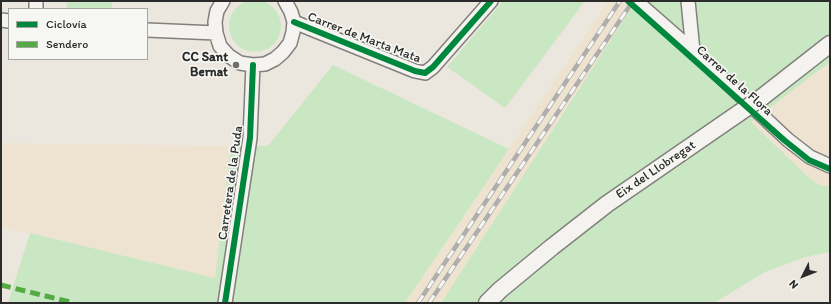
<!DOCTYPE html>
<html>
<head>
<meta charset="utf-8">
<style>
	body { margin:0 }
	#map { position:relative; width:831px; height:304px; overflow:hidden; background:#ece7de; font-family:Itim,sans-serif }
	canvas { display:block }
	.frame { position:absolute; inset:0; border:2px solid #2b2b2b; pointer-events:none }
	.legend { position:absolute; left:8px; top:8px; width:140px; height:52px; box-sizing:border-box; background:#f6f6f2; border:1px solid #a5a5a2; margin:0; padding:5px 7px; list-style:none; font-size:12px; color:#2b2b2b }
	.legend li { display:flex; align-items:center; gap:8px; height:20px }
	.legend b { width:20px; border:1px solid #a5a5a2 }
	.north { position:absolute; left:783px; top:256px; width:40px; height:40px; -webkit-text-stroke:3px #f6f6f2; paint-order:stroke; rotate:228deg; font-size:11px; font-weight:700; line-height:16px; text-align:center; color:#2b2b2b }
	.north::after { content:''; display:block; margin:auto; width:14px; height:18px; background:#2b2b2b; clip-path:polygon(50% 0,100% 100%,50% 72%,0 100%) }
</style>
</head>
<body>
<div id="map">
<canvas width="831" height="304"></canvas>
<div class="frame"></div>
<ul class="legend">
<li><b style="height:5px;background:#00873e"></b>Ciclovía</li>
<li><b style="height:5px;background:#54ab44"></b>Sendero</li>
</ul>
<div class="north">N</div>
</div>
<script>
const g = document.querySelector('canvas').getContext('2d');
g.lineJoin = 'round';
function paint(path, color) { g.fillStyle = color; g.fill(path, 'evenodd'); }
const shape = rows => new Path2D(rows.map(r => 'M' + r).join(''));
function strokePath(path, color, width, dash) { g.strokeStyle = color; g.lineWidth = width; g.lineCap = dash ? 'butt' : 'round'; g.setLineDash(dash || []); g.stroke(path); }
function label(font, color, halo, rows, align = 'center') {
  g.font = font + ' Itim,sans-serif'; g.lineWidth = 3.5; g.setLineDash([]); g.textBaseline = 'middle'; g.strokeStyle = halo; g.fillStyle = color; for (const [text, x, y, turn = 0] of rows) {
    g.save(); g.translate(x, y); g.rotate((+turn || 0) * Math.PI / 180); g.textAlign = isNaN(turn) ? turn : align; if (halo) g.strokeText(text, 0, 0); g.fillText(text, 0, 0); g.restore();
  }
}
const built = shape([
	[608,1,636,1,465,268,441,303,405,303],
	[830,62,830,186,820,185,810,179,751,122],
	[1,143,231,146,215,278,30,233,1,227]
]);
const green = shape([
	'229 26a26 26 0 1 1 52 0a26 26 0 1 1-52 0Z',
	[66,1,112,1,112,9,67,9],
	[503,1,585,1,505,108,447,67],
	[636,1,830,1,830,62,751,122,810,179,820,185,830,186,830,252,805,257,765,272,714,303,441,303],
	[333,65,509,149,405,303,8,303,30,233,215,278,231,146,268,146]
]);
const minor = shape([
	[223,1,217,11,215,22,216,33,220,46,229,56,240,63,253,65,265,64,275,59,283,52,290,43,293,32,294,22,291,12,285,1],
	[636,1,693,51,788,140,810,157,830,166],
	[688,1,693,51],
	[36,9,36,1],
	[1,20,9,21],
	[294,22,415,71,425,73,433,67,491,1],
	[147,30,216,33],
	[225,303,250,138,253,65]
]);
const major = shape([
	[761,98,830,44],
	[487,303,500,290,552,247,607,204,739,113]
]);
const rail = shape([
	[418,303,620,1],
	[429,303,633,1]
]);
const majorBridge = shape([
	[739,113,761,98]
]);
const quiet = shape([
	[1,285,74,303]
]);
const cycleway = shape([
	[628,1,784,140,809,160,830,169],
	[294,22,415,71,425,73,433,67,491,1],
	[225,303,250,138,253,65]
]);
const markers = [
	[236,65,4,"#6f6d6a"]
];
const streetNames = [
	["Carrer de Marta Mata",364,38,21],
	["Carrer de la Flora",734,81,42],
	["Eix del Llobregat",656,170,-34],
	["Carretera de la Puda",231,183,-82]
];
const poiNames = [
	["CC Sant",228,58],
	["Bernat",228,73]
];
paint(built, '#eee3d0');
paint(green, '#c9e7c2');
strokePath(minor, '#82807c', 16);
strokePath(major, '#82807c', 19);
strokePath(minor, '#f4f3f0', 13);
strokePath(major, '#f4f3f0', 16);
strokePath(rail, '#afaeac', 4.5);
strokePath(rail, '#f6f6f2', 3, [9]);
strokePath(majorBridge, '#82807c', 19, []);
strokePath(majorBridge, '#f4f3f0', 16);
strokePath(quiet, '#54ab44', 5, [10, 5]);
strokePath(cycleway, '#00873e', 6);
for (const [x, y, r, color] of markers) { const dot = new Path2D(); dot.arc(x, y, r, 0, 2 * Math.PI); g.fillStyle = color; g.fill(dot); strokePath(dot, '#f6f6f2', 1.5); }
label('13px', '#2b2b2b', '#f6f6f2', streetNames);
label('bold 13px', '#2b2b2b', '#f6f6f2', poiNames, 'right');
</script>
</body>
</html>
